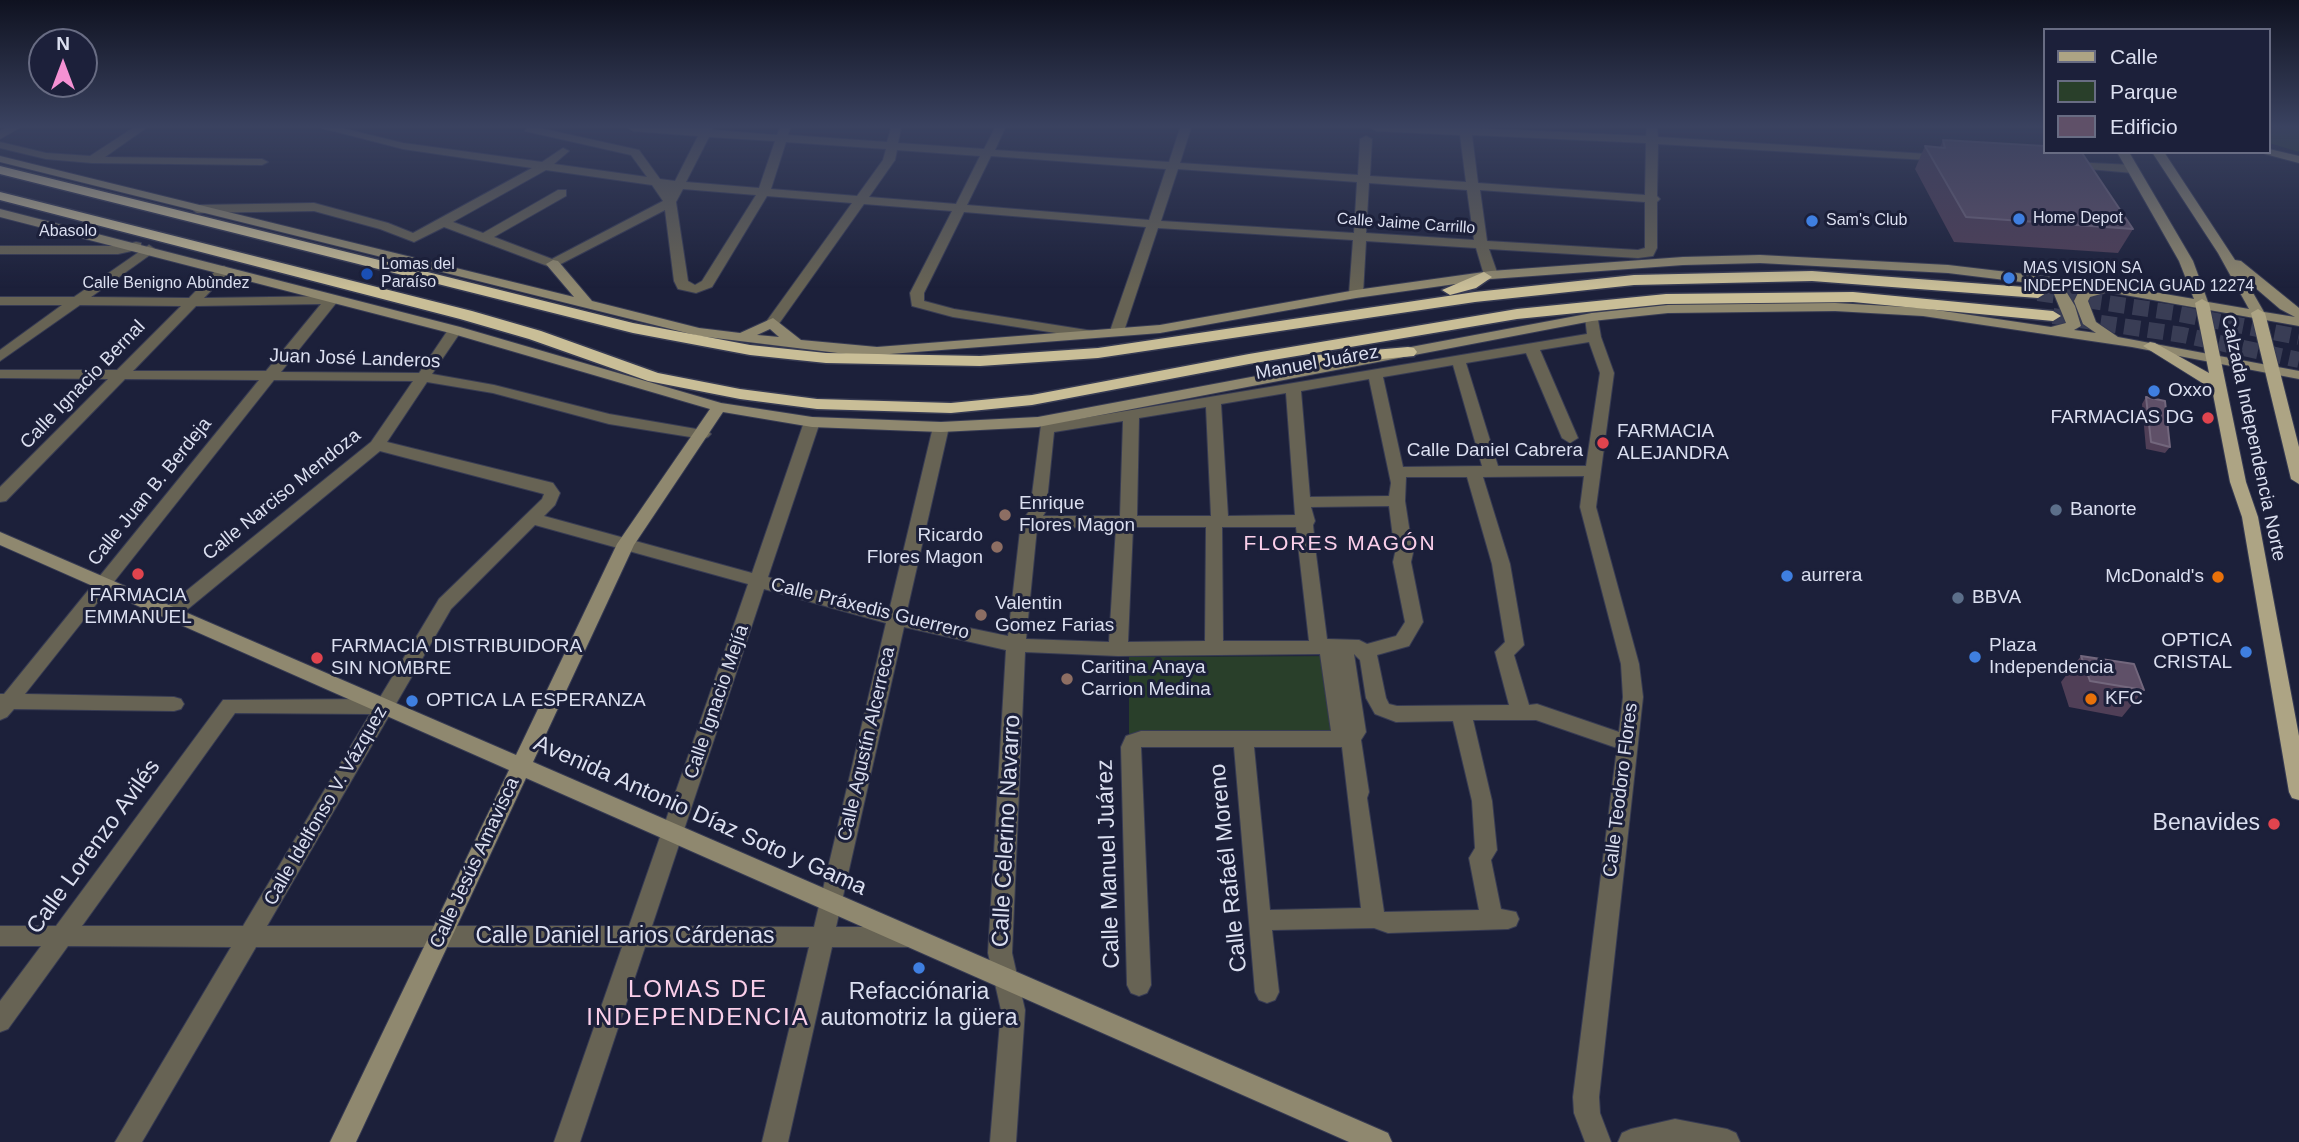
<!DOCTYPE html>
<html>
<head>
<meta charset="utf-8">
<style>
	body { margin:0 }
	#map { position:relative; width:2299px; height:1142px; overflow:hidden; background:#1c203a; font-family:Arial,sans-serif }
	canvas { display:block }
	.legend { position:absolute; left:2043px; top:28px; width:228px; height:126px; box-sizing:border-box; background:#1c203a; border:2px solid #686c83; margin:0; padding:9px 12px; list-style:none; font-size:21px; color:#dbdff0 }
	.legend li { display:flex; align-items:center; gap:14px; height:35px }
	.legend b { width:35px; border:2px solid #686c83 }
	.north { position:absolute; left:28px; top:28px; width:70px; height:70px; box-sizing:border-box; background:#1c203a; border:2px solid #686c83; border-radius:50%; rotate:0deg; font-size:19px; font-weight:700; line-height:28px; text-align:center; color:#dbdff0 }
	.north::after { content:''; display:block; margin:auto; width:24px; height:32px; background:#f591d3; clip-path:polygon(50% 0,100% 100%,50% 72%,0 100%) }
</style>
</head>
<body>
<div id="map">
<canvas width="2299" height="1142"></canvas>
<ul class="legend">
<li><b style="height:9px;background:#ada484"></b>Calle</li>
<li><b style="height:19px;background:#293f2a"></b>Parque</li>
<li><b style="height:19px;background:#5f5068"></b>Edificio</li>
</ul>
<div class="north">N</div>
</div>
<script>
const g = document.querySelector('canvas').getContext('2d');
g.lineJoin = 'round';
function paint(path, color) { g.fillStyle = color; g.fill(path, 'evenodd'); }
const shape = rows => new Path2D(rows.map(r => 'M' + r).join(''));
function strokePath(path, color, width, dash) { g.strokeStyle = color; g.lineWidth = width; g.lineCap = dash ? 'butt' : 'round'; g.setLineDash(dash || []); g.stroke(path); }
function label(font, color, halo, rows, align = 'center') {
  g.font = font + ' Arial,sans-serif'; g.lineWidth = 6; g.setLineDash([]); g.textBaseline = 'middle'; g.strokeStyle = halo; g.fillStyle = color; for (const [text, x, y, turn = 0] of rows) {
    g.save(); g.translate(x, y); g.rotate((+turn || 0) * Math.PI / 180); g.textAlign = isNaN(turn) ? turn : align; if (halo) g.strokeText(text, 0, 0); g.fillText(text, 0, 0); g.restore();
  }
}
const green = shape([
	[2269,128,2299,128,2299,152,2269,143],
	[1346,656,1361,746,1129,748,1129,657]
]);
const highwayTunnel = shape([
	[2038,293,2175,313,2299,337],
	[2053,316,2183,335,2299,360]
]);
const street = shape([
	[5,128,19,128,0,139,0,131,5,128],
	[133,128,146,128,105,157,262,159,268,162,262,165,92,163,46,159,0,148,0,142,46,153,90,156,133,128],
	[322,128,341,128,403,143,542,162,563,148,569,151,554,164,647,177,631,155,525,131,528,128,539,128,639,150,660,179,675,181,698,136,633,131,628,128,713,128,712,130,777,135,780,128,790,128,788,135,887,142,891,128,901,128,898,143,984,149,995,128,1005,128,995,150,1169,162,1180,128,1191,128,1180,163,1358,175,1360,139,1366,136,1372,139,1370,176,1466,182,1460,135,1377,131,1371,128,1470,128,1646,136,1647,128,1657,128,1658,137,1944,155,1950,158,1944,161,1658,144,1657,196,1660,199,1657,202,1657,248,1653,256,1638,258,1489,249,1498,275,1491,279,1484,275,1476,248,1366,241,1363,294,1356,298,1349,294,1353,240,1158,228,1124,331,1117,335,1110,331,1146,227,964,212,924,293,924,301,954,309,1093,331,1095,334,1088,338,953,317,912,306,910,293,952,211,864,204,778,325,773,326,766,322,852,203,767,196,712,287,696,293,678,289,674,281,665,210,553,268,444,227,414,242,380,229,314,211,197,213,191,209,197,205,314,203,388,223,413,233,532,168,403,149,322,128],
	[1472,135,1646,143,1645,195,1478,183,1472,135],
	[709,137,775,141,759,188,686,182,709,137],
	[786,142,886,149,883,160,857,196,771,189,786,142],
	[897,150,980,156,956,204,869,197,895,160,897,150],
	[991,156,1166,169,1149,220,967,205,991,156],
	[1178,169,1357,182,1354,233,1161,221,1178,169],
	[546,170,652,185,663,201,552,259,494,237,566,196,566,190,558,190,483,233,453,222,546,170],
	[1369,183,1467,190,1474,240,1366,233,1369,183],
	[683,189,756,195,702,281,695,285,688,281,676,202,683,189],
	[1480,190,1645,202,1645,248,1638,250,1487,241,1480,190],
	[2070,162,2133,165,2139,169,2133,173,2066,167,2064,165,2070,162],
	[136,242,141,243,141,249,118,254,0,254,0,246,118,246,136,242],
	[149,245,155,249,154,252,91,297,189,298,219,267,224,266,231,270,204,298,337,296,337,302,281,372,419,373,450,327,455,326,462,330,432,374,494,385,609,414,708,431,711,434,708,437,703,439,609,424,493,393,427,382,387,442,553,483,560,493,555,505,544,516,752,573,804,422,807,419,817,419,820,422,768,577,889,611,933,427,936,424,946,424,949,427,906,615,1008,636,1021,522,1030,510,1042,417,1052,417,1054,423,1587,334,1585,317,1592,313,1597,314,1601,337,1614,373,1596,507,1639,664,1643,697,1599,1097,1600,1113,1611,1142,1585,1142,1574,1113,1573,1097,1617,748,1536,720,1473,720,1492,801,1497,850,1491,860,1501,909,1516,912,1519,919,1516,926,1508,929,1388,933,1374,928,1272,930,1279,992,1275,1000,1267,1003,1259,1000,1255,992,1234,747,1141,747,1151,985,1147,993,1139,996,1131,993,1127,985,1121,747,1126,736,1141,731,1331,731,1320,654,1118,656,1025,652,1012,953,1025,1010,1016,1142,990,1142,1001,1010,988,953,1006,650,904,627,836,927,908,927,916,930,919,937,916,944,908,947,832,947,788,1142,762,1142,809,947,645,947,580,1142,554,1142,622,947,256,947,142,1142,115,1142,231,947,68,946,8,1029,0,1032,0,1001,41,946,0,946,0,926,56,926,223,700,379,699,439,599,542,499,544,494,380,451,177,618,165,618,162,613,165,608,371,442,413,381,274,380,25,694,174,697,181,699,184,704,181,709,174,711,14,709,7,717,0,720,0,694,4,694,259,380,125,379,6,501,0,502,0,487,108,379,0,378,0,370,117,370,181,306,80,305,0,361,0,350,62,305,0,305,0,297,74,297,149,245],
	[321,304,266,371,133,371,196,306,321,304],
	[1589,342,1600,373,1586,466,1498,466,1466,363,1526,353,1562,438,1570,443,1578,438,1540,350,1589,342],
	[1453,365,1482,466,1403,467,1383,377,1453,365],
	[1369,379,1391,483,1389,496,1310,497,1301,391,1369,379],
	[1286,393,1295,515,1228,516,1221,404,1286,393],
	[1206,407,1211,516,1137,516,1139,418,1206,407],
	[1123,421,1120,516,1043,516,1046,511,1054,432,1123,421],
	[1584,476,1580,507,1621,664,1623,697,1619,732,1537,704,1529,705,1514,655,1524,645,1510,564,1483,477,1584,476],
	[1406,477,1467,477,1492,564,1505,642,1495,652,1509,705,1397,706,1389,704,1386,698,1377,655,1409,646,1423,622,1411,562,1413,553,1405,501,1406,477],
	[1389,506,1395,553,1393,562,1405,622,1396,636,1367,644,1359,640,1327,639,1316,554,1313,525,1315,521,1311,507,1389,506],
	[535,525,748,584,629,926,267,926,451,609,535,525],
	[1116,527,1109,642,1026,639,1037,528,1116,527],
	[1133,527,1206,527,1205,641,1128,642,1133,527],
	[1222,527,1296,527,1309,641,1223,641,1222,527],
	[764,589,886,623,814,927,652,926,764,589],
	[1354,654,1360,660,1366,698,1375,714,1396,722,1453,721,1472,801,1475,848,1469,858,1479,910,1384,912,1367,798,1369,792,1361,740,1366,732,1354,654],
	[235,713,370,714,243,926,82,926,235,713],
	[1254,747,1342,747,1361,908,1270,910,1254,747],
	[1675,1119,1727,1129,1736,1133,1740,1142,1618,1142,1622,1133,1631,1129,1675,1119]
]);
const secondary = shape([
	[2269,149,2299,156,2299,163,2265,154,2263,152,2269,152,2269,149],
	[2117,152,2129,152,2193,261,2208,302,2249,309,2218,253,2152,152,2164,152,2235,260,2241,261,2299,308,2299,326,2108,292,2090,297,2088,301,2096,322,2118,337,2299,371,2299,379,2132,347,1923,316,1835,311,1668,313,1592,321,1038,427,941,432,812,427,723,412,634,545,533,762,1388,1133,1392,1142,1349,1142,526,778,356,1142,330,1142,509,770,0,545,0,532,516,755,617,544,710,409,450,333,0,217,0,209,460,327,721,403,812,417,941,422,1038,417,1592,313,1668,305,1835,303,1923,308,2051,327,2066,323,2054,294,2039,288,2038,284,1948,273,1760,263,1683,265,1491,279,1356,298,1160,333,877,355,846,354,699,336,0,162,0,156,574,297,546,264,553,260,558,261,592,301,699,328,740,333,773,318,801,340,877,347,1160,325,1356,290,1491,271,1683,257,1760,255,1948,265,2101,283,2194,299,2179,261,2117,152],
	[2245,279,2280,309,2295,317,2264,312,2245,279],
	[2058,286,2087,289,2079,291,2074,301,2083,324,2096,333,2074,330,2081,326,2075,306,2064,288,2058,286],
	[770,329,779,337,757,335,770,329]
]);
const primary = shape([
	[2202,299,2209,303,2246,482,2258,517,2299,736,2299,800,2292,798,2289,792,2242,517,2230,482,2212,389,2143,346,2150,342,2155,343,2209,373,2195,303,2202,299],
	[2258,309,2265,313,2299,447,2299,484,2291,479,2251,313,2258,309]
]);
const highway = shape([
	[0,166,633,323,750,345,826,353,980,356,1098,348,1475,292,1634,275,1812,271,2038,288,2046,293,2038,298,1812,281,1634,285,1475,302,1098,358,980,366,826,363,750,355,633,333,0,174,0,166],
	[0,192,472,311,541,331,658,373,740,389,817,399,951,403,1032,395,1249,354,1517,309,1666,294,1853,292,2053,311,2061,316,2053,321,1853,302,1666,304,1517,319,1249,364,1032,405,951,413,817,409,740,399,648,381,529,339,460,319,0,200,0,192],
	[1484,272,1492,277,1476,288,1450,295,1442,290,1484,272],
	[1408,347,1414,348,1417,352,1414,356,1317,365,1308,360,1317,355,1408,347]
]);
const wall = shape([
	[1943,140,2133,229,2118,253,1954,242,1915,169,1925,146,1940,147],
	[2146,397,2170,447,2165,453,2146,449,2142,404],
	[2081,656,2144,690,2122,717,2069,707,2061,682]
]);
const building = shape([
	[1943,140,2045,146,2045,152,2082,153,2133,229,1966,217,1925,146,1945,148,1943,140],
	[2146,397,2165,401,2170,447,2151,442,2146,397],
	[2081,656,2134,664,2144,690,2090,681,2081,656]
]);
const markers = [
	[2019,219,7,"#3f7fe0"],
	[1812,221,7,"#3f7fe0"],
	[367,274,7,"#1a4fb4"],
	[2009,278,7,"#3f7fe0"],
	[2154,391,7,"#3f7fe0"],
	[2208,418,7,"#e0444e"],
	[1603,443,7,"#e0444e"],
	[2056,510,7,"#5c6f8a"],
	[1005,515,7,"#8d6e63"],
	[997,547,7,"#8d6e63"],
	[138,574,7,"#e0444e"],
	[1787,576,7,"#3f7fe0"],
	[2218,577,7,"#e8710a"],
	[1958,598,7,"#5c6f8a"],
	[981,615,7,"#8d6e63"],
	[2246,652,7,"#3f7fe0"],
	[1975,657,7,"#3f7fe0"],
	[317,658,7,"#e0444e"],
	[1067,679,7,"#8d6e63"],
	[2091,699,7,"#e8710a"],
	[412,701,7,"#3f7fe0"],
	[2274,824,7,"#e0444e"],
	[919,968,7,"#3f7fe0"]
];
const farPoinames = [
	["Home Depot",2033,219],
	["Sam's Club",1826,221],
	["Lomas del",381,265],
	["Paraíso",381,283],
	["MAS VISION SA",2023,269],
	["INDEPENDENCIA GUAD 12274",2023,287]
];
const farStreetnames = [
	["Calle Jaime Carrillo",1406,224,4],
	["Abasolo",68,232],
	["Calle Benigno Abùndez",166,284]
];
const streetNames = [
	["Juan José Landeros",355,359,2],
	["Manuel Juárez",1317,363,-10],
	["Calle Ignacio Bernal",83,385,-46],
	["Calzada Independencia Norte",2253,438,78],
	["Calle Daniel Cabrera",1495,451],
	["Calle Juan B. Berdeja",150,492,-51],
	["Calle Narciso Mendoza",282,495,-39],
	["Calle Práxedis Guerrero",870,609,14],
	["Calle Ignacio Mejía",717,702,-71],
	["Calle Agustín Alcerreca",867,744,-77],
	["Calle Teodoro Flores",1621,790,-83],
	["Calle Idelfonso V. Vázquez",326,806,-60],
	["Calle Jesús Amavisca",475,863,-65]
];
const poiNames = [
	["Oxxo",2168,391],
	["FARMACIAS DG",2194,418,"right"],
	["FARMACIA",1617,432],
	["ALEJANDRA",1617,454],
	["Enrique",1019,504],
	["Flores Magon",1019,526],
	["Banorte",2070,510],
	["Ricardo",983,536,"right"],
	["Flores Magon",983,558,"right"],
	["aurrera",1801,576],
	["McDonald's",2204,577,"right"],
	["FARMACIA",138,596,"center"],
	["EMMANUEL",138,618,"center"],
	["BBVA",1972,598],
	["Valentin",995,604],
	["Gomez Farias",995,626],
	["OPTICA",2232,641,"right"],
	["CRISTAL",2232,663,"right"],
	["Plaza",1989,646],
	["Independencia",1989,668],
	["FARMACIA DISTRIBUIDORA",331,647],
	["SIN NOMBRE",331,669],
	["Caritina Anaya",1081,668],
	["Carrion Medina",1081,690],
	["KFC",2105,699],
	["OPTICA LA ESPERANZA",426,701]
];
const neighbourhoodNames = [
	["FLORES MAGÓN",1340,544]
];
const nearStreetnames = [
	["Avenida Antonio Díaz Soto y Gama",700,816,24],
	["Calle Celerino Navarro",1007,831,-87],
	["Calle Lorenzo Avilés",94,847,-54],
	["Calle Manuel Juárez",1109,864,-92],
	["Calle Rafaél Moreno",1229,868,-96],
	["Calle Daniel Larios Cárdenas",625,937]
];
const nearPoinames = [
	["Benavides",2260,824],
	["Refacciónaria",919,993,"center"],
	["automotriz la güera",919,1019,"center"]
];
const nearNeighbourhoodnames = [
	["LOMAS DE",698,990],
	["INDEPENDENCIA",698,1018]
];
paint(green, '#293f2a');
strokePath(highwayTunnel, '#393d55', 16, [16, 8]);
strokePath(street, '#373b53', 2);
strokePath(secondary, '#373b53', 2);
strokePath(primary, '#373b53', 2);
strokePath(highway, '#373b53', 3);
paint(street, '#676354');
paint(secondary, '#8f886f');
paint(primary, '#ada484');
paint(highway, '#c9be97');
paint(wall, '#503f57');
paint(building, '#5f5068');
strokePath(building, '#73677d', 2);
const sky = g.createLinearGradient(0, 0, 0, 288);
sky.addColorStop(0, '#0f1220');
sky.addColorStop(0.44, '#3a4260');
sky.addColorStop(1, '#3a426000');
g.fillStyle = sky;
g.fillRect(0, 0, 2299, 288);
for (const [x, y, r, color] of markers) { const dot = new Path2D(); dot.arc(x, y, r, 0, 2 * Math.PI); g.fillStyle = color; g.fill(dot); strokePath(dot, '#1c203a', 2.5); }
label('16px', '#dbdff0', '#1c203a', farPoinames, 'left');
label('16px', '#dbdff0', '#1c203a', farStreetnames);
label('19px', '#dbdff0', '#1c203a', streetNames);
label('19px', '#dbdff0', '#1c203a', poiNames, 'left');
g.letterSpacing = '2px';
label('21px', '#fbcfea', '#1c203a', neighbourhoodNames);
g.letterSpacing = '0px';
label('23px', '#dbdff0', '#1c203a', nearStreetnames);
label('23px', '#dbdff0', '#1c203a', nearPoinames, 'right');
g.letterSpacing = '2px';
label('24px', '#fbcfea', '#1c203a', nearNeighbourhoodnames);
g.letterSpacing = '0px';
</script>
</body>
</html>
